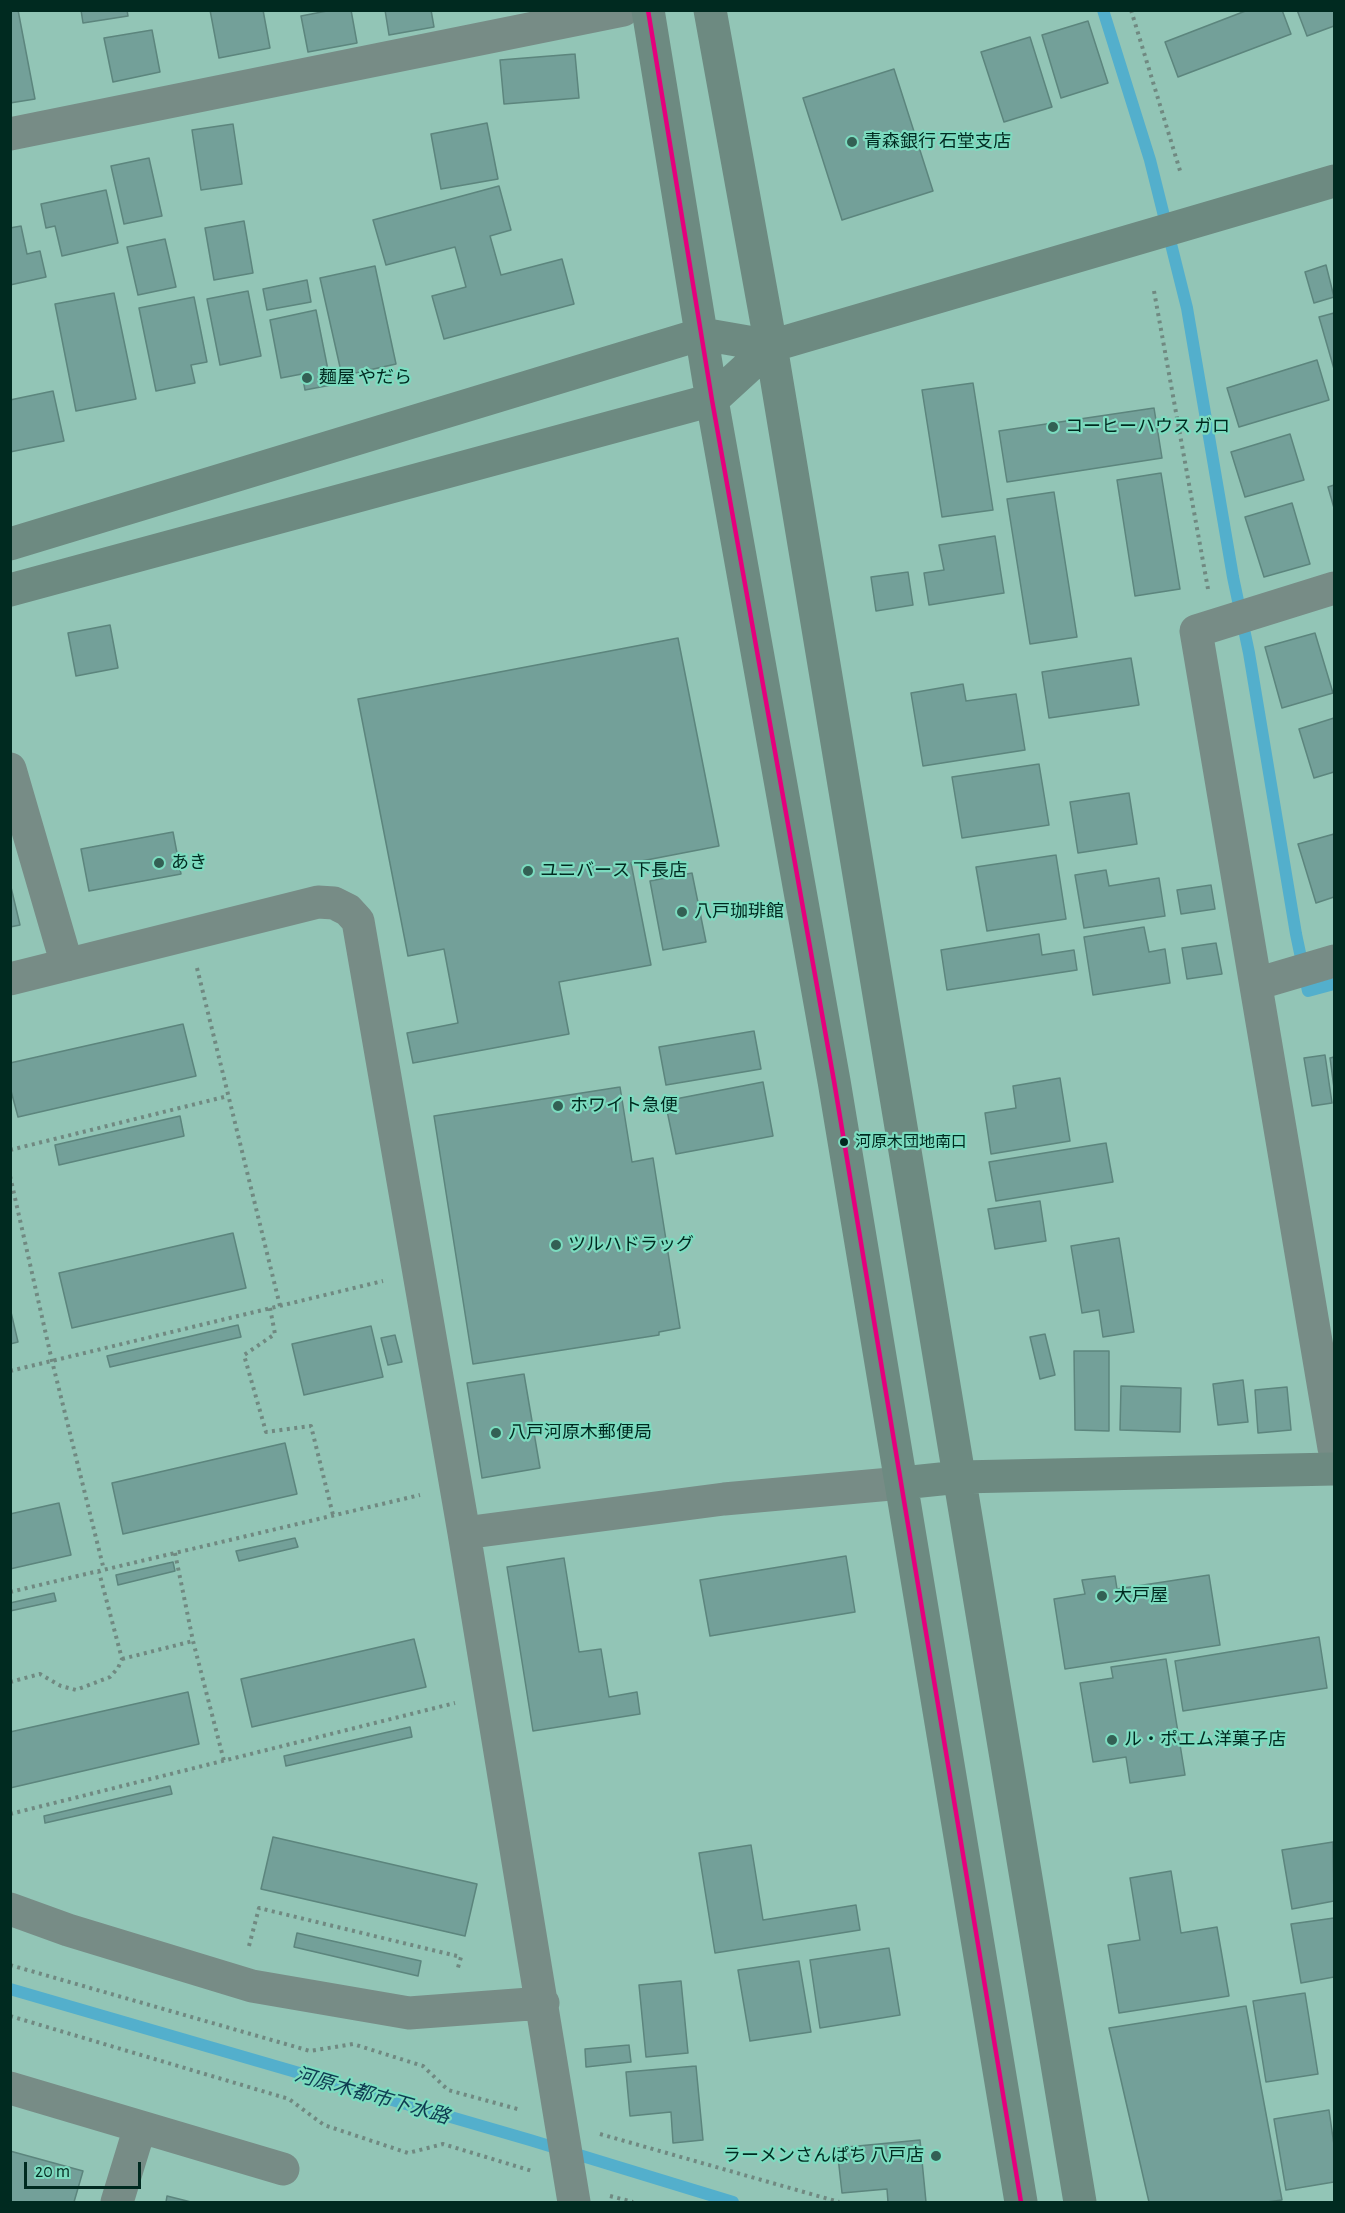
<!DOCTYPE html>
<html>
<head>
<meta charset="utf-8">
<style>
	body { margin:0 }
	#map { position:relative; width:1345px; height:2213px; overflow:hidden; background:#92c5b6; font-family:"Alegreya Sans",sans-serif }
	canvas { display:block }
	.frame { position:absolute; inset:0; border:12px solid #002a20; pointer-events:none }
	.scale { position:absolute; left:24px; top:2162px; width:117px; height:27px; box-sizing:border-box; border:3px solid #002a20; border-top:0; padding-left:8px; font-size:18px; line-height:21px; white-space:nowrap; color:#002a20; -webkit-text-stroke:4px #7cdbbf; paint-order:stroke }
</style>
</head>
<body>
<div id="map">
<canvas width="1345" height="2213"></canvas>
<div class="frame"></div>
<div class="scale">20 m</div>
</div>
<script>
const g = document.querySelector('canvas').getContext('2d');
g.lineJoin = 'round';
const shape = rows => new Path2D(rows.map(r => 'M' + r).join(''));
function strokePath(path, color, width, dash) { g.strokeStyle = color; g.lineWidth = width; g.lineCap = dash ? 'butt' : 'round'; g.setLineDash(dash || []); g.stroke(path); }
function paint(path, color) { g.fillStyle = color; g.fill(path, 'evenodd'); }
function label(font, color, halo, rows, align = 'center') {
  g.font = font + ' "Alegreya Sans","Noto Sans JP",sans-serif'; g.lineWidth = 4.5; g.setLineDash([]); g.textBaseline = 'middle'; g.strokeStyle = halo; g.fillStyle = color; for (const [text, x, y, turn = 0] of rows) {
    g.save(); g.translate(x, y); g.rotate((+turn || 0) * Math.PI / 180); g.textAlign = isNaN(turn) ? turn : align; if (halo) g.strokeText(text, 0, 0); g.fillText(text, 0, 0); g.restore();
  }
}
const stream = shape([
	[1103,10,1150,160,1187,308,1233,577,1249,653,1296,934,1308,991,1334,984],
	[10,1989,530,2140,733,2202]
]);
const building = shape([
	[10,10,18,10,35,99,10,103,10,10],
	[81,10,127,10,128,16,83,23,81,10],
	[210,10,263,10,270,48,219,58,210,10],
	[332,10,351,10,357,43,308,52,301,16,332,10],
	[385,10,431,10,434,27,389,35,385,10],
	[1248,10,1282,10,1291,34,1178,77,1165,42,1248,10],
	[1297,10,1334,10,1334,26,1307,36,1297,10],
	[1088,21,1108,83,1061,98,1042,35,1088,21],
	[152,30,160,72,113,82,104,38,152,30],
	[1030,37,1052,107,1004,122,981,52,1030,37],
	[575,54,579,98,504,104,500,60,575,54],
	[894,69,933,191,842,220,803,98,894,69],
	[487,123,498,179,441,189,431,134,487,123],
	[233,124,242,184,201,190,192,130,233,124],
	[149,158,162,216,124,224,111,166,149,158],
	[499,186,511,230,490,236,501,275,562,259,574,304,444,339,432,296,466,287,455,247,386,265,373,220,499,186],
	[106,190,118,243,62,256,55,226,46,228,41,204,106,190],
	[244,221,253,273,214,280,205,228,244,221],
	[21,226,27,254,40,251,46,277,10,285,10,228,21,226],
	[165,239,176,287,138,295,127,247,165,239],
	[1326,265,1334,297,1314,303,1305,272,1326,265],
	[375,266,396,364,342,376,320,278,375,266],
	[307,280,311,302,267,310,263,289,307,280],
	[248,291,261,356,220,365,207,299,248,291],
	[114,293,136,399,76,411,55,304,114,293],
	[194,297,207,362,191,365,195,383,156,391,139,308,194,297],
	[316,310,331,385,305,390,302,374,281,378,270,320,316,310],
	[1334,313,1334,369,1319,317,1334,313],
	[1317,360,1329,400,1239,427,1227,388,1317,360],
	[973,383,993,510,942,517,922,390,973,383],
	[53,391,64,441,10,452,10,400,53,391],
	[1154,408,1162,458,1007,482,999,431,1154,408],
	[1290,434,1304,480,1245,497,1231,452,1290,434],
	[1161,473,1180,589,1135,596,1117,480,1161,473],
	[1334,485,1334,508,1328,487,1334,485],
	[1054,492,1077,637,1030,644,1007,499,1054,492],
	[1292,503,1310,564,1264,577,1245,517,1292,503],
	[995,536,1004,593,929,605,924,573,944,570,939,545,995,536],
	[908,572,913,605,876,611,871,577,908,572],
	[110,625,118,668,76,676,68,633,110,625],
	[1315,633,1333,693,1282,708,1265,647,1315,633],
	[678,638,719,846,631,863,651,965,559,982,569,1034,413,1063,407,1033,458,1023,444,949,408,956,358,699,678,638],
	[1131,658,1139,705,1049,718,1042,672,1131,658],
	[963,684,966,701,1016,694,1025,750,923,766,911,693,963,684],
	[1334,718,1334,772,1314,778,1299,729,1334,718],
	[1039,764,1049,825,962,838,952,777,1039,764],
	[1129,793,1137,844,1078,853,1070,802,1129,793],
	[173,832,181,874,89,891,81,849,173,832],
	[1334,834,1334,897,1316,903,1298,844,1334,834],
	[1056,855,1066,919,987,931,976,867,1056,855],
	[1106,870,1109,886,1159,878,1165,916,1084,928,1075,875,1106,870],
	[692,873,706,942,663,950,650,881,692,873],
	[10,883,20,925,10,927,10,883],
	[1211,885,1215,909,1181,914,1177,890,1211,885],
	[1144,927,1149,952,1165,949,1170,983,1093,995,1084,937,1144,927],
	[1039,934,1042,955,1074,950,1077,970,947,990,941,950,1039,934],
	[1216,943,1222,974,1187,979,1182,948,1216,943],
	[183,1024,196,1076,18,1117,10,1087,10,1063,183,1024],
	[754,1031,761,1069,666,1085,659,1047,754,1031],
	[1325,1055,1332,1103,1312,1106,1304,1058,1325,1055],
	[1334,1057,1334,1088,1330,1058,1334,1057],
	[1060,1078,1070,1141,991,1154,985,1113,1016,1108,1013,1086,1060,1078],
	[763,1082,773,1136,676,1154,665,1101,763,1082],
	[620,1087,632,1162,653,1158,680,1328,659,1332,659,1335,473,1364,434,1116,620,1087],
	[180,1116,184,1136,59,1165,55,1145,180,1116],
	[1106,1143,1113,1182,996,1201,989,1162,1106,1143],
	[1040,1201,1046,1241,995,1249,988,1209,1040,1201],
	[233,1233,246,1288,72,1328,59,1273,233,1233],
	[1119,1238,1134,1332,1103,1337,1099,1310,1082,1313,1071,1246,1119,1238],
	[10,1308,18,1342,10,1344,10,1308],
	[238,1325,241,1337,110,1367,107,1356,238,1325],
	[371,1326,383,1377,304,1395,292,1344,371,1326],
	[1045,1334,1055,1375,1040,1379,1030,1337,1045,1334],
	[395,1335,402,1362,388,1365,381,1338,395,1335],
	[1074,1351,1109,1351,1109,1431,1075,1430,1074,1351],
	[524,1374,540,1468,482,1478,467,1383,524,1374],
	[1243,1380,1248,1422,1218,1425,1213,1384,1243,1380],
	[1121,1386,1181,1388,1180,1432,1120,1430,1121,1386],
	[1287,1387,1291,1430,1258,1433,1255,1390,1287,1387],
	[285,1443,297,1494,123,1534,112,1483,285,1443],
	[59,1503,71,1555,10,1569,10,1514,59,1503],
	[295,1538,298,1547,239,1561,236,1551,295,1538],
	[846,1556,855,1612,710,1636,700,1580,846,1556],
	[564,1558,579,1652,601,1649,609,1697,637,1692,640,1714,533,1731,507,1567,564,1558],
	[173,1562,175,1571,118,1585,116,1575,173,1562],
	[1209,1575,1220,1645,1065,1669,1054,1599,1085,1594,1082,1580,1115,1576,1117,1589,1209,1575],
	[54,1593,56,1601,10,1611,10,1603,54,1593],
	[1319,1637,1327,1688,1183,1711,1175,1661,1319,1637],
	[414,1639,426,1687,252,1727,241,1679,414,1639],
	[1166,1659,1185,1775,1130,1783,1126,1757,1093,1762,1080,1683,1113,1678,1111,1667,1166,1659],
	[188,1692,199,1744,10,1788,10,1732,188,1692],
	[410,1727,412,1737,286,1766,284,1756,410,1727],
	[170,1786,172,1794,45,1823,44,1816,170,1786],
	[273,1837,477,1884,465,1936,261,1889,273,1837],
	[1333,1842,1334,1901,1292,1909,1282,1850,1333,1842],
	[751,1845,763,1920,856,1905,860,1930,715,1953,699,1853,751,1845],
	[1171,1871,1181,1933,1217,1927,1229,1996,1119,2013,1108,1945,1140,1940,1130,1878,1171,1871],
	[1334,1918,1334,1977,1301,1983,1291,1924,1334,1918],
	[297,1933,421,1961,418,1976,294,1947,297,1933],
	[889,1948,900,2015,820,2028,810,1960,889,1948],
	[799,1961,811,2032,750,2041,738,1970,799,1961],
	[681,1981,688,2053,646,2057,639,1985,681,1981],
	[1305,1993,1318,2074,1266,2082,1253,2001,1305,1993],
	[1246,2006,1282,2200,1267,2202,1149,2202,1109,2028,1246,2006],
	[629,2045,631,2062,586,2067,585,2049,629,2045],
	[696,2066,703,2140,673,2143,671,2112,630,2116,626,2072,696,2066],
	[1329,2110,1334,2145,1334,2182,1286,2190,1274,2119,1329,2110],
	[920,2140,926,2202,888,2202,887,2189,842,2193,837,2148,920,2140],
	[10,2151,83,2171,74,2202,10,2202,10,2151],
	[167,2196,191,2202,166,2202,167,2196]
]);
const path = shape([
	[1131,10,1181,174],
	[1154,291,1208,589],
	[197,968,280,1306],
	[10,1150,228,1096],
	[10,1176,52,1361,104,1570],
	[270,1308,275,1334,244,1355,266,1432,311,1426,333,1515],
	[10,1371,383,1281],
	[175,1553,193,1641,224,1761],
	[10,1592,420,1495],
	[122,1659,193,1641],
	[10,1682,40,1674,61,1686,76,1690,110,1677,118,1668,122,1659,99,1572],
	[10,1814,455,1703],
	[249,1946,259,1908,461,1957,457,1971],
	[10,1965,310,2051,353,2044,423,2066,448,2090,521,2110],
	[10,2016,289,2099,324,2125,408,2153,443,2144,532,2171],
	[600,2134,839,2202],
	[610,2196,633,2202]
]);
const street = shape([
	[10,134,623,10],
	[1334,588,1196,631,1334,1448],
	[10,769,67,965],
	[10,979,318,902,334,903,348,910,358,921,464,1533,574,2202],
	[1256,984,1334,961],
	[464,1533,724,1499,902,1483],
	[10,1909,68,1930,252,1986,409,2013,543,2003],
	[10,2088,283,2169],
	[117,2202,140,2127]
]);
const secondary = shape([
	[648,10,712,400,834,1081,1021,2202],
	[710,10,771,346,1080,2202],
	[10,544,702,334,771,346],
	[10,590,712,400,771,346,1334,181],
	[902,1483,960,1477,1334,1469]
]);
const bus1 = shape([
	[648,10,712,400,834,1081,1021,2202]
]);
const markers = [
	[852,142,6,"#336054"],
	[307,378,6,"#336054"],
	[1053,427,6,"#336054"],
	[159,863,6,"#336054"],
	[528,871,6,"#336054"],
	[682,912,6,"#336054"],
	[558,1106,6,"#336054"],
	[844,1142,5,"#002a20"],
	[556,1245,6,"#336054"],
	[496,1433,6,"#336054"],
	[1102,1596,6,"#336054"],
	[1112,1740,6,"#336054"],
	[936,2156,6,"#336054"]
];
const busNames = [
	["河原木団地南口",855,1142]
];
const poiNames = [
	["青森銀行 石堂支店",864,142],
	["麺屋 やだら",319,378],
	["コーヒーハウス ガロ",1065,427],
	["あき",171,863],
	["ユニバース 下長店",540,871],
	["八戸珈琲館",694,912],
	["ホワイト急便",570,1106],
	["ツルハドラッグ",568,1245],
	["八戸河原木郵便局",508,1433],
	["大戸屋",1114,1596],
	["ル・ポエム洋菓子店",1124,1740],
	["ラーメンさんぱち 八戸店",924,2156,"right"]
];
const waterNames = [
	["河原木都市下水路",372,2096,16]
];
strokePath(stream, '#53afcc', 12);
paint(building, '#73a099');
strokePath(building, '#5c857d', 1.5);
strokePath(path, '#708981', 4, [3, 4.5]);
strokePath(street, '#778c86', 33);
strokePath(secondary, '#6d8a81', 33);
strokePath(bus1, '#e5007d', 4.5);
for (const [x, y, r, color] of markers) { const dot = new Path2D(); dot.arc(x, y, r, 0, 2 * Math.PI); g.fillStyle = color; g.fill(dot); strokePath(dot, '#7cdbbf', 2); }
label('16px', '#002a20', '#7cdbbf', busNames, 'left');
label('18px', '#002a20', '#7cdbbf', poiNames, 'left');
label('italic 20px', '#0e3c51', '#7cdbbf', waterNames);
</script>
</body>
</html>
